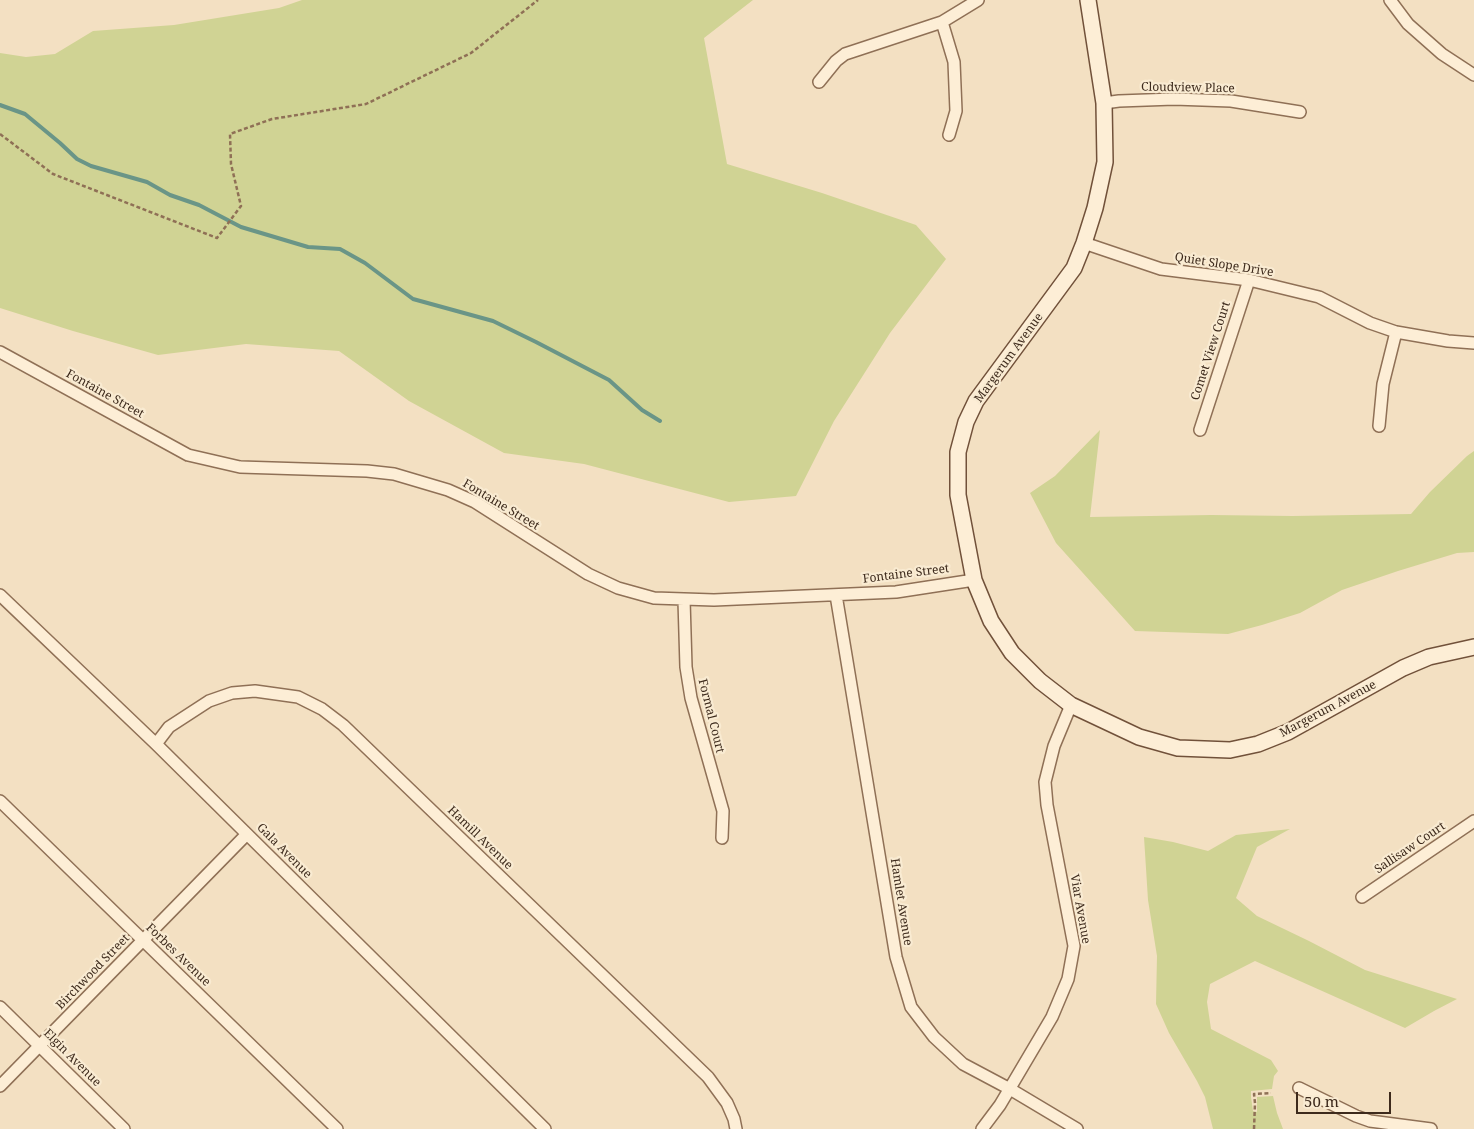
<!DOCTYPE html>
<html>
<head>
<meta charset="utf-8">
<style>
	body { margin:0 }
	#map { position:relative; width:1474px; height:1129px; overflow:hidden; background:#f3e0c2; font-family:"Noto Serif",serif }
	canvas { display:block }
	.scale { position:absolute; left:1296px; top:1092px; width:95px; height:22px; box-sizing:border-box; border:2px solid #3d2a1c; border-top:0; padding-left:6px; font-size:15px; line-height:18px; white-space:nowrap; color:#3d2a1c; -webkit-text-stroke:4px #f9ebd2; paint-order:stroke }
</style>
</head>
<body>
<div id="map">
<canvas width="1474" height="1129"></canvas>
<div class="scale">50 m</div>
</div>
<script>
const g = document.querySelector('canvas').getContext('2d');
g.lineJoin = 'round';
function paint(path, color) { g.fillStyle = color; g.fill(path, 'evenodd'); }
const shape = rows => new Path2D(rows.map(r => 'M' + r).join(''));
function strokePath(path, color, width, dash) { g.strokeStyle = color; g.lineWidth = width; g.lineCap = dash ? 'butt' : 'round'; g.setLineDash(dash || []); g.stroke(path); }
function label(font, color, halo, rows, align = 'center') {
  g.font = font + ' "Noto Serif",serif'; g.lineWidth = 4.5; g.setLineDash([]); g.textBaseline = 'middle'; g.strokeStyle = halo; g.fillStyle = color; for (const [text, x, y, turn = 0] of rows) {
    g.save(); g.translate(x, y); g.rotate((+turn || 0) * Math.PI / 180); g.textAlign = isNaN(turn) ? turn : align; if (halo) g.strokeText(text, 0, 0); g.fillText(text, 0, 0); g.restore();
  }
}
const green = shape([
	[302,0,753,0,704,38,727,164,822,193,916,225,946,259,890,333,834,421,796,496,729,502,584,464,504,453,409,401,339,351,246,344,158,355,73,331,0,308,0,53,26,57,55,54,93,31,174,25,279,8],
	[1100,430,1090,517,1211,515,1293,516,1411,514,1430,492,1467,456,1474,451,1474,552,1457,553,1398,571,1342,590,1300,613,1262,625,1228,634,1135,631,1056,543,1030,493,1055,476],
	[1290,829,1257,847,1236,898,1257,916,1309,941,1365,970,1457,999,1434,1011,1405,1028,1255,961,1210,984,1207,1002,1211,1029,1271,1060,1278,1071,1274,1076,1272,1089,1251,1091,1251,1097,1253,1111,1257,1112,1257,1097,1273,1096,1277,1113,1283,1129,1213,1129,1205,1097,1197,1081,1169,1033,1156,1004,1157,956,1148,900,1144,837,1173,842,1208,851,1236,835]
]);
const stream = shape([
	[0,105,25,114,60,143,77,159,91,166,147,182,170,195,199,205,241,227,308,247,340,249,365,263,413,299,493,321,536,342,609,380,642,410,660,421]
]);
const path = shape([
	[0,134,53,174,217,238,241,206,231,164,230,134,272,119,366,104,471,53,538,0],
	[1254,1129,1255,1103,1254,1094,1271,1093]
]);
const street = shape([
	[1390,0,1408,24,1442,54,1474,75],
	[942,22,954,62,956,111,949,135],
	[819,82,836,61,845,54,942,22,978,0],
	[1104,103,1119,101,1174,99,1231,101,1300,112],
	[1084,243,1161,269,1249,280,1319,297,1370,323,1396,332,1448,341,1474,343],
	[0,352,188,455,240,467,367,471,394,474,448,490,475,502,588,574,618,588,654,598,714,600,896,592,974,580],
	[1379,426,1383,384,1396,332],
	[1200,430,1249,280],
	[0,595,156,744,545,1129],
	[836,595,896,957,911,1007,934,1037,963,1064,1010,1089,1077,1129],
	[684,600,686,667,691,698,723,811,722,838],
	[156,744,169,727,209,701,232,693,255,691,298,697,322,709,343,725,708,1077,727,1103,734,1119,736,1129],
	[0,801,337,1129],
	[1362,897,1474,821],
	[0,1007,124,1129],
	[0,1086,247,834],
	[1299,1088,1356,1116,1370,1121,1431,1129],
	[982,1129,1000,1105,1052,1017,1068,979,1074,946,1047,805,1045,782,1054,746,1071,705]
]);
const secondary = shape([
	[1088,0,1104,103,1105,162,1095,208,1084,243,1074,268,976,401,966,422,958,452,958,495,974,580,991,621,1012,653,1040,681,1071,705,1139,737,1178,748,1230,750,1258,744,1288,732,1403,668,1429,657,1474,647]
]);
const streetNames = [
	["Cloudview Place",1188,88,1],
	["Quiet Slope Drive",1224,265,9],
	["Comet View Court",1211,351,-72],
	["Margerum Avenue",1009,358,-54],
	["Fontaine Street",105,394,29],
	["Fontaine Street",501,505,31],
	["Fontaine Street",906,574,-7],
	["Margerum Avenue",1328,709,-28],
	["Formal Court",711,716,76],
	["Hamill Avenue",480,838,44],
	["Sallisaw Court",1410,848,-34],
	["Gala Avenue",284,851,45],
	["Hamlet Avenue",901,902,81],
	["Viar Avenue",1080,909,80],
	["Forbes Avenue",178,955,44],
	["Birchwood Street",93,972,-46],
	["Elgin Avenue",72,1058,45]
];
paint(green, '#d0d394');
strokePath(stream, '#6a9587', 4);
strokePath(street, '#8f7056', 14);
strokePath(secondary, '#71513a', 18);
strokePath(path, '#8f7056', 2.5, [4, 2.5]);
strokePath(street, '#fdeed6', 11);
strokePath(secondary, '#fdeed6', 15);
label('12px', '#3d2a1c', '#f9ebd2', streetNames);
</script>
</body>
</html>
